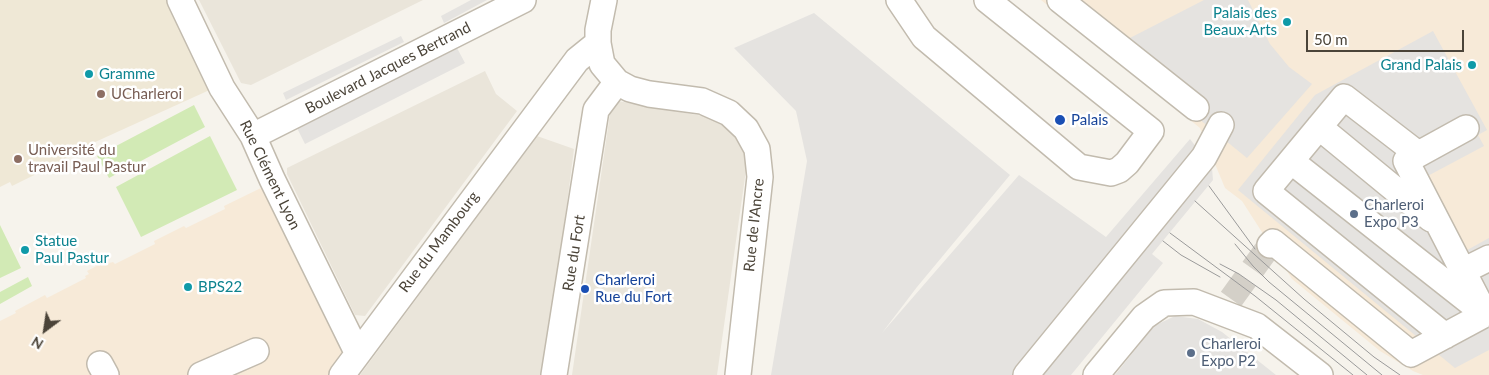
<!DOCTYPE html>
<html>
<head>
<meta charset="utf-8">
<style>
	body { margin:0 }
	#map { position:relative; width:1489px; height:375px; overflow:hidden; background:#f6f3ec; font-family:Lato,sans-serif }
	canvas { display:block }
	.north { position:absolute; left:20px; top:305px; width:50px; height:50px; -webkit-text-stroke:4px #fff; paint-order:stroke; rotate:211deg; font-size:14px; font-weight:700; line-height:20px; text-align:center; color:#4b4439 }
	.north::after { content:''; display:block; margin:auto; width:18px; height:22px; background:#4b4439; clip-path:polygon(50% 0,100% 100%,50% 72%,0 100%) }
	.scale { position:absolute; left:1306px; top:30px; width:158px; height:22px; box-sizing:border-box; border:2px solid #4b4439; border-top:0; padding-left:6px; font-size:15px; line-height:18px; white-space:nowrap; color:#4b4439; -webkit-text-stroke:4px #fff; paint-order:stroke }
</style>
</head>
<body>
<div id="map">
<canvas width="1489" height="375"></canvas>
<div class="north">N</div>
<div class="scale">50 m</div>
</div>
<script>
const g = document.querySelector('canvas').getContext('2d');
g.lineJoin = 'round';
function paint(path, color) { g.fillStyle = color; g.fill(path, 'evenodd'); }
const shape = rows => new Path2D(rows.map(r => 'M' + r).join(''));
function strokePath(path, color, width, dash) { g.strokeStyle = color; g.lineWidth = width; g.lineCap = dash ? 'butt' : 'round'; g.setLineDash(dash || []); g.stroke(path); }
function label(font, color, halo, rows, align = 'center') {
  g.font = font + ' Lato,sans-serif'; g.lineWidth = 5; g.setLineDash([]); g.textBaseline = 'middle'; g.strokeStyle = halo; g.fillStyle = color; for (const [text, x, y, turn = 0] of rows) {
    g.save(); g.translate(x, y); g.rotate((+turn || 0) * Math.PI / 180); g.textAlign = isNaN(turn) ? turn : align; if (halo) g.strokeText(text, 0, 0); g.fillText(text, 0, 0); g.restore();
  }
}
const residential = shape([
	[199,0,423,0,251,85,241,83],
	[485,71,496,94,517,111,365,316,355,315,287,174,287,168],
	[612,100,720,119,741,139,747,163,717,375,572,375],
	[537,136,574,149,545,375,360,375]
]);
const commercial = shape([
	[1041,0,1489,0,1489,375,1423,375,1413,371,1380,351,1292,279,1242,201,1225,188,1200,128],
	[265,186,346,356,331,375,0,375,0,321,16,313,15,311,45,295,47,298,86,278,85,276,89,274,87,271,108,260,109,263,113,262,115,264,155,244,154,241,184,226,186,228,225,209,224,206]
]);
const education = shape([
	[0,0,173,0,214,88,82,148,83,151,12,186,10,182,0,187]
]);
const green = shape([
	[194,105,205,127,109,178,97,156],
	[210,136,237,190,141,237,116,187],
	[0,225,21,268,0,278],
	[28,277,32,286,0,304,0,292]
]);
const parking = shape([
	[471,0,487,0,444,23,441,16],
	[1204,0,1248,0,1270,44,1289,67,1312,84,1247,158,1188,110,1126,40],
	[814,13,1010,175,917,287,882,333,1019,175,1106,237,1190,139,1212,168,1213,180,1152,254,1163,263,1071,375,771,375,807,161,796,111,734,48],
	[1433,31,1487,130,1478,135,1484,146,1422,179,1460,254,1489,238,1489,350,1455,368,1238,190,1315,95],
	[401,36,404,42,286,100,283,93],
	[457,48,465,63,305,144,297,128],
	[1175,316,1198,319,1222,332,1276,375,1115,375,1154,326]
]);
const minorTunnel = shape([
	[1231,299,1270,245]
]);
const minor = shape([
	[180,0,222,88,253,136,272,179,357,352],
	[604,0,598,30,598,43,602,64,617,82,630,89,649,94,702,101,729,113,746,129,757,149,760,177,738,375],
	[899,0,924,37,1079,167,1111,173,1119,170,1127,163,1151,131,987,0],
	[1060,0,1196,108],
	[1319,127,1431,219],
	[1466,128,1406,161,1481,306],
	[253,136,523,0],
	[1418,154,1344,97,1266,191,1445,336],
	[1291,161,1485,314],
	[1270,245,1273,242,1411,354,1489,312],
	[1463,271,1489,258],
	[100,364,106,375],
	[201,375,256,351],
	[342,375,577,60,598,43],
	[554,375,596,110,617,82],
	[1026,375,1204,157,1221,125],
	[1096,375,1144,317,1164,303,1194,302,1257,326,1320,375]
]);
const tram = shape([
	[1209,186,1255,249],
	[1195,201,1304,299,1374,357,1400,375],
	[1170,233,1255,296,1353,375],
	[1163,241,1181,255,1220,277],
	[1235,244,1253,266,1269,282,1382,375],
	[1220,264,1239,274,1276,300,1367,375]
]);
const markers = [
	[1287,22,5,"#0f9aa8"],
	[1472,65,5,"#0f9aa8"],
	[89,74,5,"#0f9aa8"],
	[101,94,5,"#8d6e63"],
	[1060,120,6,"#1a4fb4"],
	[18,159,5,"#8d6e63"],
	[1354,214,5,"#5c6f8a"],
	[25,250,5,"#0f9aa8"],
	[188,287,5,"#0f9aa8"],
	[585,289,5,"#1a4fb4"],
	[1191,353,5,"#5c6f8a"]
];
const cultureNames = [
	["Palais des",1277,13,"right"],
	["Beaux-Arts",1277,30,"right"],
	["Grand Palais",1462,65,"right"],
	["Gramme",99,74],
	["Statue",35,241],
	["Paul Pastur",35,258],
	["BPS22",198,287]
];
const streetNames = [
	["Boulevard Jacques Bertrand",388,68,-27],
	["Rue Clément Lyon",270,175,64],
	["Rue de l'Ancre",754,225,-84],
	["Rue du Mambourg",439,242,-53],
	["Rue du Fort",574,253,-81]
];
const educationNames = [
	["UCharleroi",111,94],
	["Université du",28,150],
	["travail Paul Pastur",28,167]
];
const transitNames = [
	["Palais",1071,120],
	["Charleroi",595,280],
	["Rue du Fort",595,297]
];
const serviceNames = [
	["Charleroi",1364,205],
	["Expo P3",1364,222],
	["Charleroi",1201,344],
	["Expo P2",1201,361]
];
paint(residential, '#eae5da');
paint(commercial, '#f7ead8');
paint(education, '#efe8d6');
paint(green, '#d2eab5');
paint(parking, '#e5e3e0');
strokePath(minorTunnel, '#d4d0c8', 25, [25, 12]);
strokePath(minor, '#c2bbae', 28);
strokePath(minor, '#fff', 25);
strokePath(tram, '#9a9a9a', 1);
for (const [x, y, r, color] of markers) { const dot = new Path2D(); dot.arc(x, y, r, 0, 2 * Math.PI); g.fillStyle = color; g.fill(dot); strokePath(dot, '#fff', 2); }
label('15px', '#0d838f', '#fff', cultureNames, 'left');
label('15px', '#4b4439', '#fff', streetNames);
label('15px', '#785e54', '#fff', educationNames, 'left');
label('15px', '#164399', '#fff', transitNames, 'left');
label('15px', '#4e5e75', '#fff', serviceNames, 'left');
</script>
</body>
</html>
